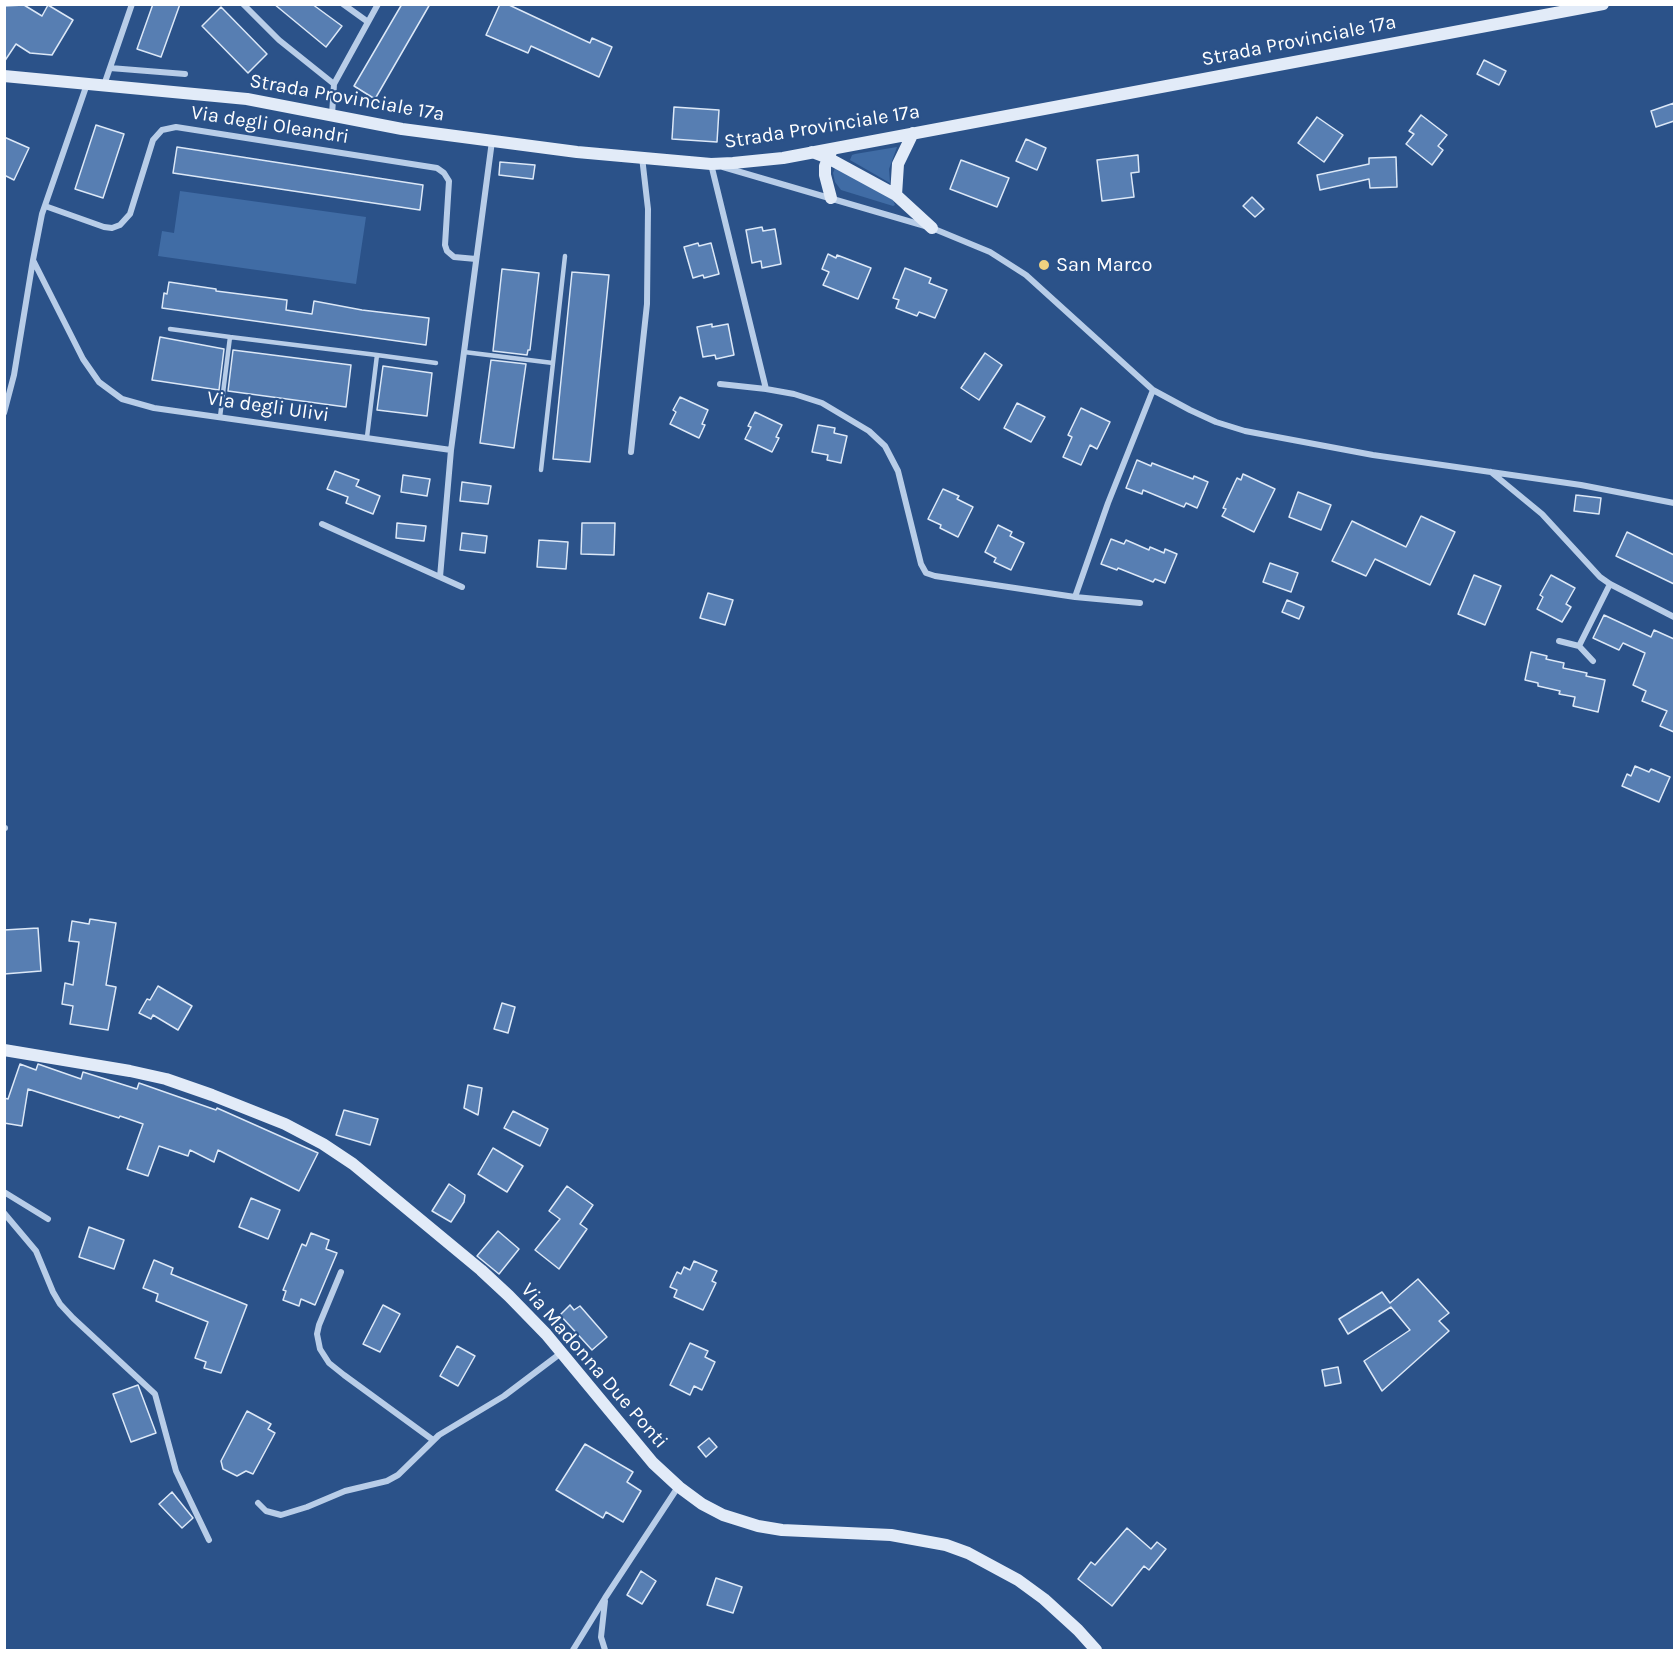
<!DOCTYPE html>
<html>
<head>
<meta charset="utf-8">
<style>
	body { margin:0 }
	#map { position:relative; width:1679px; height:1655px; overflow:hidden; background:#2b5289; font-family:Karla,sans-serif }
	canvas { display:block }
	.frame { position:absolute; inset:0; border:6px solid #fff; pointer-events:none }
</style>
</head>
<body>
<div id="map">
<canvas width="1679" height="1655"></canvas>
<div class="frame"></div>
</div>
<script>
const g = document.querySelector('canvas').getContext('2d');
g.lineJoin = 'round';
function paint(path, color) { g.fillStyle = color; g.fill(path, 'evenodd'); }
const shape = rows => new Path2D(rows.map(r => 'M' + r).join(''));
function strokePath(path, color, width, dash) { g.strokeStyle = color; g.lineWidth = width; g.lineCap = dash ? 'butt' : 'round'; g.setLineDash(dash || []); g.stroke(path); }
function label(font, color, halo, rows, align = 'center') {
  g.font = font + ' Karla,sans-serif'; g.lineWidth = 4.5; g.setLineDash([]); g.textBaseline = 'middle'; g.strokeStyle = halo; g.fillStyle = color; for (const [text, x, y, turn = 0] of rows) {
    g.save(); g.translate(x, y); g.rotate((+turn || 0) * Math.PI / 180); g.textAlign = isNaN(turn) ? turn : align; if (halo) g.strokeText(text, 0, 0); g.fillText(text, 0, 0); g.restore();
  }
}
const green = shape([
	[897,147,889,169,890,183,850,160,852,155,855,154],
	[836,166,882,192,893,200,895,205,893,206,841,190,835,182,833,173],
	[180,191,366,217,356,284,158,256,162,231,174,233]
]);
const building = shape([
	[153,4,180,4,161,57,137,49,153,4],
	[274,4,312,4,342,26,326,47,274,4],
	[402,4,430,4,375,99,354,86,402,4],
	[500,4,507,4,590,43,592,38,612,47,599,77,531,46,528,53,486,35,500,4],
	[24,5,42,16,48,5,73,20,52,55,30,53,16,44,4,62,4,6,24,5],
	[221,7,267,54,248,73,202,26,221,7],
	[1484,60,1506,71,1499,85,1477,74,1484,60],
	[1674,103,1674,121,1656,127,1651,111,1674,103],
	[674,107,719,110,717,142,672,139,674,107],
	[1421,115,1447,135,1438,146,1443,150,1432,165,1406,144,1414,134,1409,131,1421,115],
	[1317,117,1343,135,1324,162,1298,143,1317,117],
	[96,125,124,134,103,198,75,189,96,125],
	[4,137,29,148,14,180,4,175,4,137],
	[1026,139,1046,148,1037,170,1016,161,1026,139],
	[177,147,423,185,420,210,173,173,177,147],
	[1138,155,1139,172,1131,173,1134,197,1102,201,1097,160,1138,155],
	[1396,157,1397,187,1370,188,1369,179,1320,190,1317,175,1369,164,1369,158,1396,157],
	[961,160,1009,178,997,207,950,189,961,160],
	[500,162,535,165,533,179,499,175,500,162],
	[1252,197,1264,209,1255,217,1243,206,1252,197],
	[762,227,763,231,775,229,781,264,762,268,761,261,752,263,746,230,762,227],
	[698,243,699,246,711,243,719,274,704,278,703,275,693,278,684,247,698,243],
	[828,254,836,258,837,255,871,268,858,299,823,285,829,272,822,269,828,254],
	[905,268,931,278,929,283,947,290,935,318,919,312,917,316,896,308,899,300,893,298,905,268],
	[502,269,539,273,530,350,528,350,527,355,493,351,502,269],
	[572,272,609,275,590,462,553,459,572,272],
	[169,282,216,289,216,291,287,300,286,310,312,314,314,301,362,310,429,318,426,345,162,308,164,293,167,294,169,282],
	[712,324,712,327,728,324,734,355,716,359,715,355,703,357,697,327,712,324],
	[160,337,224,349,219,390,152,380,160,337],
	[233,350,351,365,346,407,228,391,233,350],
	[985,353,1002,365,979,400,961,388,985,353],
	[491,360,526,364,514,448,480,443,491,360],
	[383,366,432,373,427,416,377,410,383,366],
	[680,397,708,410,702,424,705,425,699,438,670,424,676,412,673,410,680,397],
	[1017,403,1045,417,1031,442,1004,428,1017,403],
	[1081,408,1110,422,1097,449,1090,445,1081,465,1063,457,1072,437,1068,435,1081,408],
	[755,412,782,425,776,437,779,438,772,452,745,439,751,427,748,426,755,412],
	[818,425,835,428,834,433,847,436,841,463,827,460,828,455,812,452,818,425],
	[1137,460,1151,466,1152,463,1193,479,1194,476,1208,482,1197,508,1186,503,1184,507,1143,490,1142,494,1126,488,1137,460],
	[335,471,359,480,356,486,380,496,373,514,346,503,348,497,327,489,335,471],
	[1243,474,1275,489,1254,532,1222,516,1226,509,1223,508,1237,478,1241,480,1243,474],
	[403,475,430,479,427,496,401,492,403,475],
	[462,482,491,486,488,504,460,501,462,482],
	[943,489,959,496,957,499,973,507,958,537,940,528,941,525,928,519,943,489],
	[1298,492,1331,505,1321,530,1289,517,1298,492],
	[1576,495,1601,498,1599,514,1574,511,1576,495],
	[1421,516,1455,532,1430,585,1375,559,1366,576,1332,561,1352,521,1406,547,1421,516],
	[397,523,426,526,424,541,396,538,397,523],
	[582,523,615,523,614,555,581,554,582,523],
	[998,525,1012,532,1010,536,1024,543,1011,570,994,562,996,558,985,552,998,525],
	[1627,532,1674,555,1674,584,1616,556,1627,532],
	[462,533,487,536,485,553,460,550,462,533],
	[1111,539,1124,544,1126,540,1149,550,1150,547,1164,553,1165,549,1177,554,1165,583,1155,579,1153,582,1118,568,1117,570,1101,564,1111,539],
	[539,540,568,542,566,569,537,567,539,540],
	[1270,563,1298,573,1291,592,1263,582,1270,563],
	[1474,575,1501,586,1485,625,1458,614,1474,575],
	[1551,575,1575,588,1566,604,1571,607,1562,622,1537,609,1543,597,1540,595,1551,575],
	[708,593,733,600,725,625,700,618,708,593],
	[1287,600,1304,607,1299,619,1282,612,1287,600],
	[1604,615,1651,637,1654,630,1674,639,1674,732,1660,726,1667,711,1642,701,1646,691,1633,685,1645,653,1623,643,1619,650,1593,638,1604,615],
	[1531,652,1547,656,1546,659,1564,663,1563,668,1587,673,1586,676,1605,680,1598,712,1573,706,1575,697,1559,694,1560,691,1538,686,1538,683,1525,680,1531,652],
	[1635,766,1649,772,1651,769,1670,777,1659,802,1622,786,1627,774,1631,776,1635,766],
	[90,919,116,923,106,985,116,987,108,1030,70,1024,73,1006,62,1004,65,983,73,985,79,942,69,941,72,921,89,924,90,919],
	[38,928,41,971,4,974,4,930,38,928],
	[158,986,192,1006,178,1030,153,1015,151,1019,139,1013,147,999,150,1000,158,986],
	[502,1003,515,1007,508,1033,494,1029,502,1003],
	[20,1064,36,1070,38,1064,81,1079,83,1072,137,1089,139,1083,216,1110,217,1108,318,1153,299,1191,218,1150,214,1162,190,1150,188,1156,159,1146,148,1176,127,1169,143,1124,120,1116,119,1118,28,1089,22,1126,4,1123,4,1098,8,1099,20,1064],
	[468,1085,482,1088,478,1115,464,1108,468,1085],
	[344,1110,378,1119,370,1145,336,1135,344,1110],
	[513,1111,548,1129,540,1146,504,1128,513,1111],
	[493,1148,523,1166,507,1192,478,1174,493,1148],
	[449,1184,465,1195,464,1202,451,1222,432,1211,449,1184],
	[567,1186,593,1205,580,1224,587,1229,559,1269,535,1250,560,1219,549,1211,567,1186],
	[251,1198,280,1210,268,1239,239,1227,251,1198],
	[89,1227,124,1240,114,1269,79,1257,89,1227],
	[498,1231,519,1249,499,1274,477,1256,498,1231],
	[311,1233,329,1240,326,1249,337,1253,315,1305,301,1299,299,1306,283,1300,286,1291,283,1290,302,1244,306,1246,311,1233],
	[154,1260,173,1268,171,1274,247,1305,221,1373,204,1368,206,1362,195,1358,208,1322,156,1301,158,1294,143,1288,154,1260],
	[694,1261,717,1271,712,1281,716,1283,703,1310,674,1297,677,1290,670,1287,677,1272,681,1274,684,1267,690,1270,694,1261],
	[1418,1279,1449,1313,1439,1321,1449,1331,1382,1391,1364,1361,1410,1330,1391,1307,1348,1334,1339,1319,1382,1292,1390,1303,1418,1279],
	[383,1305,400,1314,380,1352,363,1344,383,1305],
	[570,1305,574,1310,580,1306,607,1337,592,1350,560,1315,570,1305],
	[690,1343,708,1351,705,1357,715,1362,702,1390,694,1386,690,1395,670,1385,690,1343],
	[457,1346,475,1356,458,1386,440,1376,457,1346],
	[1338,1367,1341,1383,1325,1386,1322,1370,1338,1367],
	[138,1385,156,1433,131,1442,113,1394,138,1385],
	[247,1411,271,1424,268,1429,275,1433,253,1474,246,1471,237,1476,223,1469,221,1461,247,1411],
	[709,1438,717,1447,706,1457,698,1447,709,1438],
	[585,1444,633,1472,627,1482,641,1491,623,1522,606,1512,603,1518,556,1490,585,1444],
	[172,1492,193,1518,182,1528,159,1504,172,1492],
	[1127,1528,1151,1549,1157,1542,1166,1549,1149,1570,1144,1566,1112,1606,1078,1579,1091,1562,1095,1565,1127,1528],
	[641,1571,656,1581,642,1604,627,1595,641,1571],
	[716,1578,742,1587,733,1613,707,1605,716,1578]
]);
const service = shape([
	[170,329,230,337],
	[464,352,553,363],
	[377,355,436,363],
	[220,417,230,337,377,355,367,437],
	[541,470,565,256]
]);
const minor = shape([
	[243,4,279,40,334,84],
	[343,4,368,22],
	[110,68,185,74],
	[87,84,42,214,33,260,83,359,99,382,122,399,154,408,451,450,492,141],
	[104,85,132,4],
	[332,115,334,84,378,4],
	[711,164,766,389,794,394,822,403,869,431,885,446,898,471,921,564,926,573,935,576,1075,597,1140,603],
	[723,167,932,228,990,252,1026,275,1153,390,1190,410,1216,422,1245,431,1373,455,1581,485,1674,503],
	[45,206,104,227,112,228,120,225,130,214,153,140,162,130,176,127,437,168,444,173,449,181,445,245,447,251,454,257,476,259],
	[720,384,766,389],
	[4,413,14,375,33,260],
	[631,452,647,304,648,209,642,157],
	[1491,472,1542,514,1600,577,1610,584,1674,617],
	[322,524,462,587],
	[440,577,451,450],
	[1075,597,1108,503,1153,390],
	[1559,641,1579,646,1593,661],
	[1579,646,1610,584],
	[4,828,5,828],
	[4,1192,48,1219],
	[4,1213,36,1251,53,1292,60,1304,73,1318,155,1394,176,1471,209,1540],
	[341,1272,319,1325,317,1334,320,1349,329,1363,344,1375,433,1440],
	[258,1503,266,1511,281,1515,307,1507,345,1491,387,1481,398,1475,439,1435,504,1396,561,1353],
	[605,1601,601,1637,605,1650],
	[573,1650,605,1598,678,1487]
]);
const secondary = shape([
	[4,76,247,99,402,129,577,152,711,164,733,163,783,158,1603,4],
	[913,133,898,164,896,195,932,228],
	[812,152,828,158,896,195],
	[831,152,825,166,825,175,831,198],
	[4,1050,130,1071,166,1079,212,1095,285,1124,323,1144,353,1164,481,1270,509,1296,546,1334,653,1463,679,1487,702,1504,723,1515,758,1526,782,1530,891,1535,946,1545,968,1553,1018,1580,1044,1599,1078,1630,1096,1650]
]);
const markers = [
	[1044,265,6,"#eed180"]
];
const streetNames = [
	["Strada Provinciale 17a",1299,41,-11],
	["Strada Provinciale 17a",347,98,10],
	["Via degli Oleandri",270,125,9],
	["Strada Provinciale 17a",822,127,-9],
	["Via degli Ulivi",268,407,8],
	["Via Madonna Due Ponti",594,1366,49]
];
const poiNames = [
	["San Marco",1056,265]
];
paint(green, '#406ca5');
paint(building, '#577eb2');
strokePath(building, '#dce8f7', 1.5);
strokePath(service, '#b8cde8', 4.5);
strokePath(minor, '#b8cde8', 6);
strokePath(secondary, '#e2ebf8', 12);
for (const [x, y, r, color] of markers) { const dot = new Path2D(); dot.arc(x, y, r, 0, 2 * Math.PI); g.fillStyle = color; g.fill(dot); strokePath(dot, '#2b5289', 2); }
label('20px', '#fff', '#2b5289', streetNames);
label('20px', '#fff', '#2b5289', poiNames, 'left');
</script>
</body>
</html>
